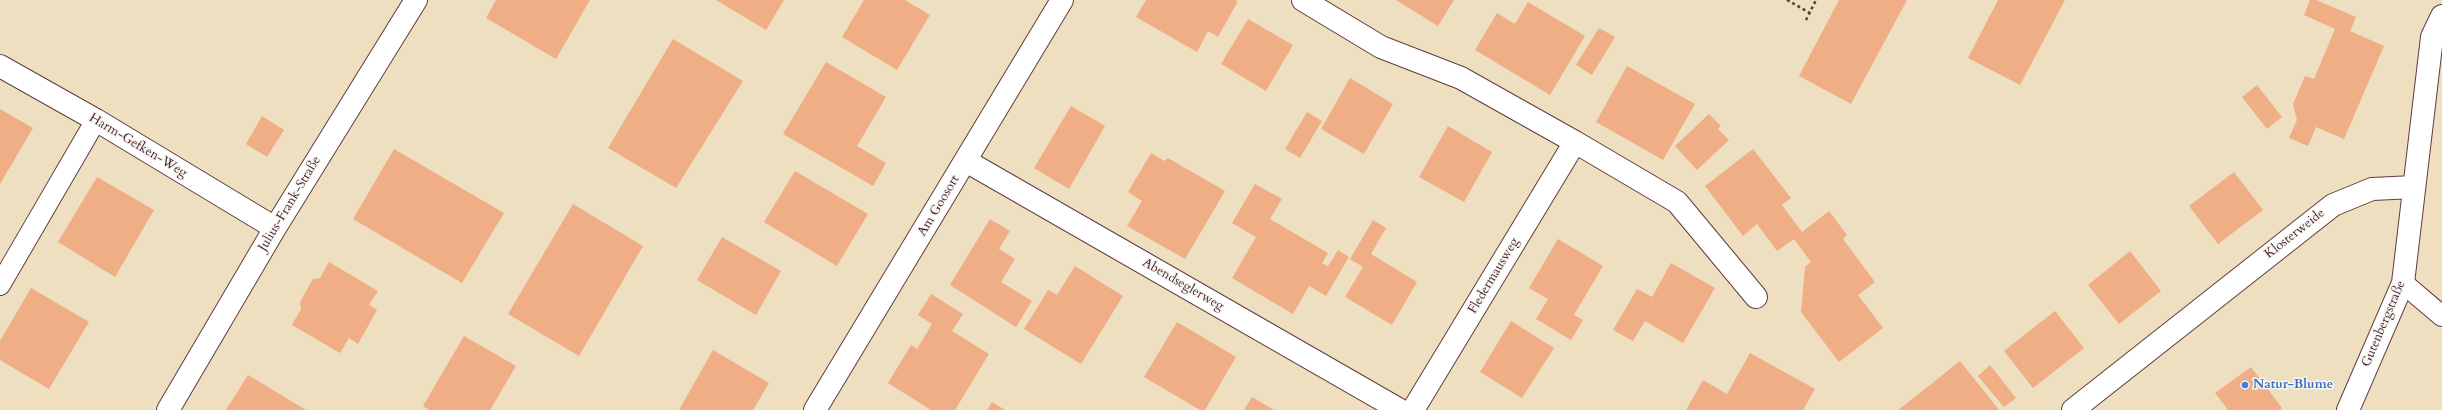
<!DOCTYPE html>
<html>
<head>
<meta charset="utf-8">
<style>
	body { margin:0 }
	canvas { display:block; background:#eddfbf }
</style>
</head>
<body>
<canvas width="2442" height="410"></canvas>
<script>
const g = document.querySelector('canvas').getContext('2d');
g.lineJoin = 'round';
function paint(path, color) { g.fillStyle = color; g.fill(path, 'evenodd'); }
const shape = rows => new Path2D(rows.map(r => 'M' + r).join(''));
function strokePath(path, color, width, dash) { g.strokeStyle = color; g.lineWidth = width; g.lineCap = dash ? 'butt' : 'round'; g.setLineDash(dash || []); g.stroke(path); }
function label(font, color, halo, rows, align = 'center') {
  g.font = font + ' Cardo,serif'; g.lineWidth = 3; g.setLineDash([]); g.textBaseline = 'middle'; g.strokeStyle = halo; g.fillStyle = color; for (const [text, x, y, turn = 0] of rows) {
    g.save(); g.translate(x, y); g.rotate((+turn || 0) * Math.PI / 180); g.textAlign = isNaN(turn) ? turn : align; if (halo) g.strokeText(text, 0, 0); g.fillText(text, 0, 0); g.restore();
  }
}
const building = shape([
	[496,0,590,0,556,59,486,18],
	[716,0,784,0,766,30],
	[864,0,905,0,930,15,897,70,842,37],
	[1146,0,1235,0,1238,1,1218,37,1208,31,1197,52,1136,17],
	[1396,0,1454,0,1438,26],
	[1839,0,1907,0,1851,104,1799,76],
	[1998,0,2065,0,2020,85,1968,58],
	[2310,0,2316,0,2356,17,2350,31,2384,46,2344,139,2316,127,2308,146,2289,138,2297,120,2293,104,2305,76,2314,79,2335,29,2304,15],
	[1528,2,1585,36,1550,95,1475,50,1497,13,1515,24],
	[1248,19,1293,45,1266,91,1221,64],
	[1599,28,1615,37,1592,75,1576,65],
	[673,39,743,81,676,188,608,148],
	[826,62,886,97,857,146,886,163,873,186,783,134],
	[1627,66,1695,104,1663,160,1596,122],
	[1350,78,1393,104,1364,154,1321,129],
	[2257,85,2282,117,2267,129,2242,97],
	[1071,106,1105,126,1069,189,1034,168],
	[0,109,33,128,0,184],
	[1307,112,1322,121,1300,158,1285,149],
	[1709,114,1721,126,1718,129,1729,140,1697,170,1675,146],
	[262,116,284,130,267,157,246,144],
	[1448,126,1492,152,1464,202,1419,177],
	[394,149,504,213,462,283,353,219],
	[1753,149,1791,198,1782,205,1802,232,1829,211,1847,235,1843,239,1875,282,1858,295,1883,328,1839,362,1801,312,1805,267,1811,262,1794,239,1777,251,1757,224,1743,236,1705,186],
	[1151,153,1165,161,1168,158,1225,191,1185,259,1127,226,1142,201,1128,192],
	[795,171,868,214,837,266,764,222],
	[2234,172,2263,210,2218,244,2189,206],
	[97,177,154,210,115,277,58,242],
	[1255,184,1282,199,1270,219,1328,253,1322,263,1328,266,1338,250,1349,257,1326,296,1309,286,1293,314,1232,278,1256,237,1232,223],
	[573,204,643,246,579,356,508,314],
	[990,219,1010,231,999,249,1015,259,1001,282,1032,301,1016,327,950,285],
	[1373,220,1386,228,1371,254,1417,282,1392,325,1345,297,1363,267,1350,259],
	[722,237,781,271,756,315,697,280],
	[1558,239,1603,266,1574,315,1583,320,1571,340,1536,319,1548,299,1529,288],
	[2130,251,2161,291,2119,324,2088,285],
	[329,262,378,291,369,305,377,310,358,344,349,338,340,353,292,325,301,309,300,302,313,279,320,278],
	[1671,263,1715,288,1683,343,1645,321,1633,341,1613,330,1637,289,1652,297],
	[1075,266,1123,296,1081,364,1024,329,1048,290,1057,295],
	[31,288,89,322,49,389,0,360,0,341],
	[931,294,963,314,952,331,989,354,955,410,931,410,888,383,911,345,917,349,932,324,918,315],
	[2055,311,2084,348,2033,388,2004,351],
	[1511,321,1554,348,1522,398,1480,372],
	[1177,322,1236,357,1205,410,1200,410,1144,377],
	[464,336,516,366,490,410,429,410,423,406],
	[713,350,769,383,753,410,679,410],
	[1750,353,1815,389,1803,410,1686,410,1703,380,1727,394],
	[1960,361,1999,410,1898,410,1916,396],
	[1990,365,2016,398,2004,407,1978,376],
	[2251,367,2282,408,2280,410,2228,410,2215,393],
	[248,375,306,410,226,410],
	[1252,397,1274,410,1244,410],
	[992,402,1005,410,987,410]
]);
const path = shape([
	[1787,0,1810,13],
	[1806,20,1816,0]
]);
const lane = shape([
	[2403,283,2442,316],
	[0,285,96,120]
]);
const street = shape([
	[1303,0,1381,47,1461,78,1575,142,1413,410],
	[0,66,96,120,275,228],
	[1575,142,1677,202,1756,297],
	[966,161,1400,410],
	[168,410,275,228,416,0],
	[815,410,1062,0],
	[2073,410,2333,205,2372,189,2414,187],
	[2348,410,2403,283,2432,37,2442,16]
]);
const markers = [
	[2245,385,4,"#3f7fe0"]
];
const streetNames = [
	["Harm-Gefken-Weg",138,146,31],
	["Julius-Frank-Straße",290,204,-59],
	["Am Goosort",939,206,-59],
	["Klosterweide",2295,234,-38],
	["Fledermausweg",1494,276,-59],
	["Abendseglerweg",1183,285,30],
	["Gutenbergstraße",2384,324,-67]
];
const shopNames = [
	["Natur-Blume",2253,385]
];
paint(building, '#efae86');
strokePath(lane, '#623c41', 22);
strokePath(street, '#623c41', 24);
strokePath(path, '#623c41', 2.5, [3, 3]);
strokePath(lane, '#fff', 20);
strokePath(street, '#fff', 22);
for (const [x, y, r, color] of markers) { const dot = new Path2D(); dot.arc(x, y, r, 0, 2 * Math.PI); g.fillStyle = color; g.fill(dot); strokePath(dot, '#f6f6f2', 1.5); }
label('13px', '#4a1f2b', '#f6f6f2', streetNames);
label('bold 13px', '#366cbe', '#f6f6f2', shopNames, 'left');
</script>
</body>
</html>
